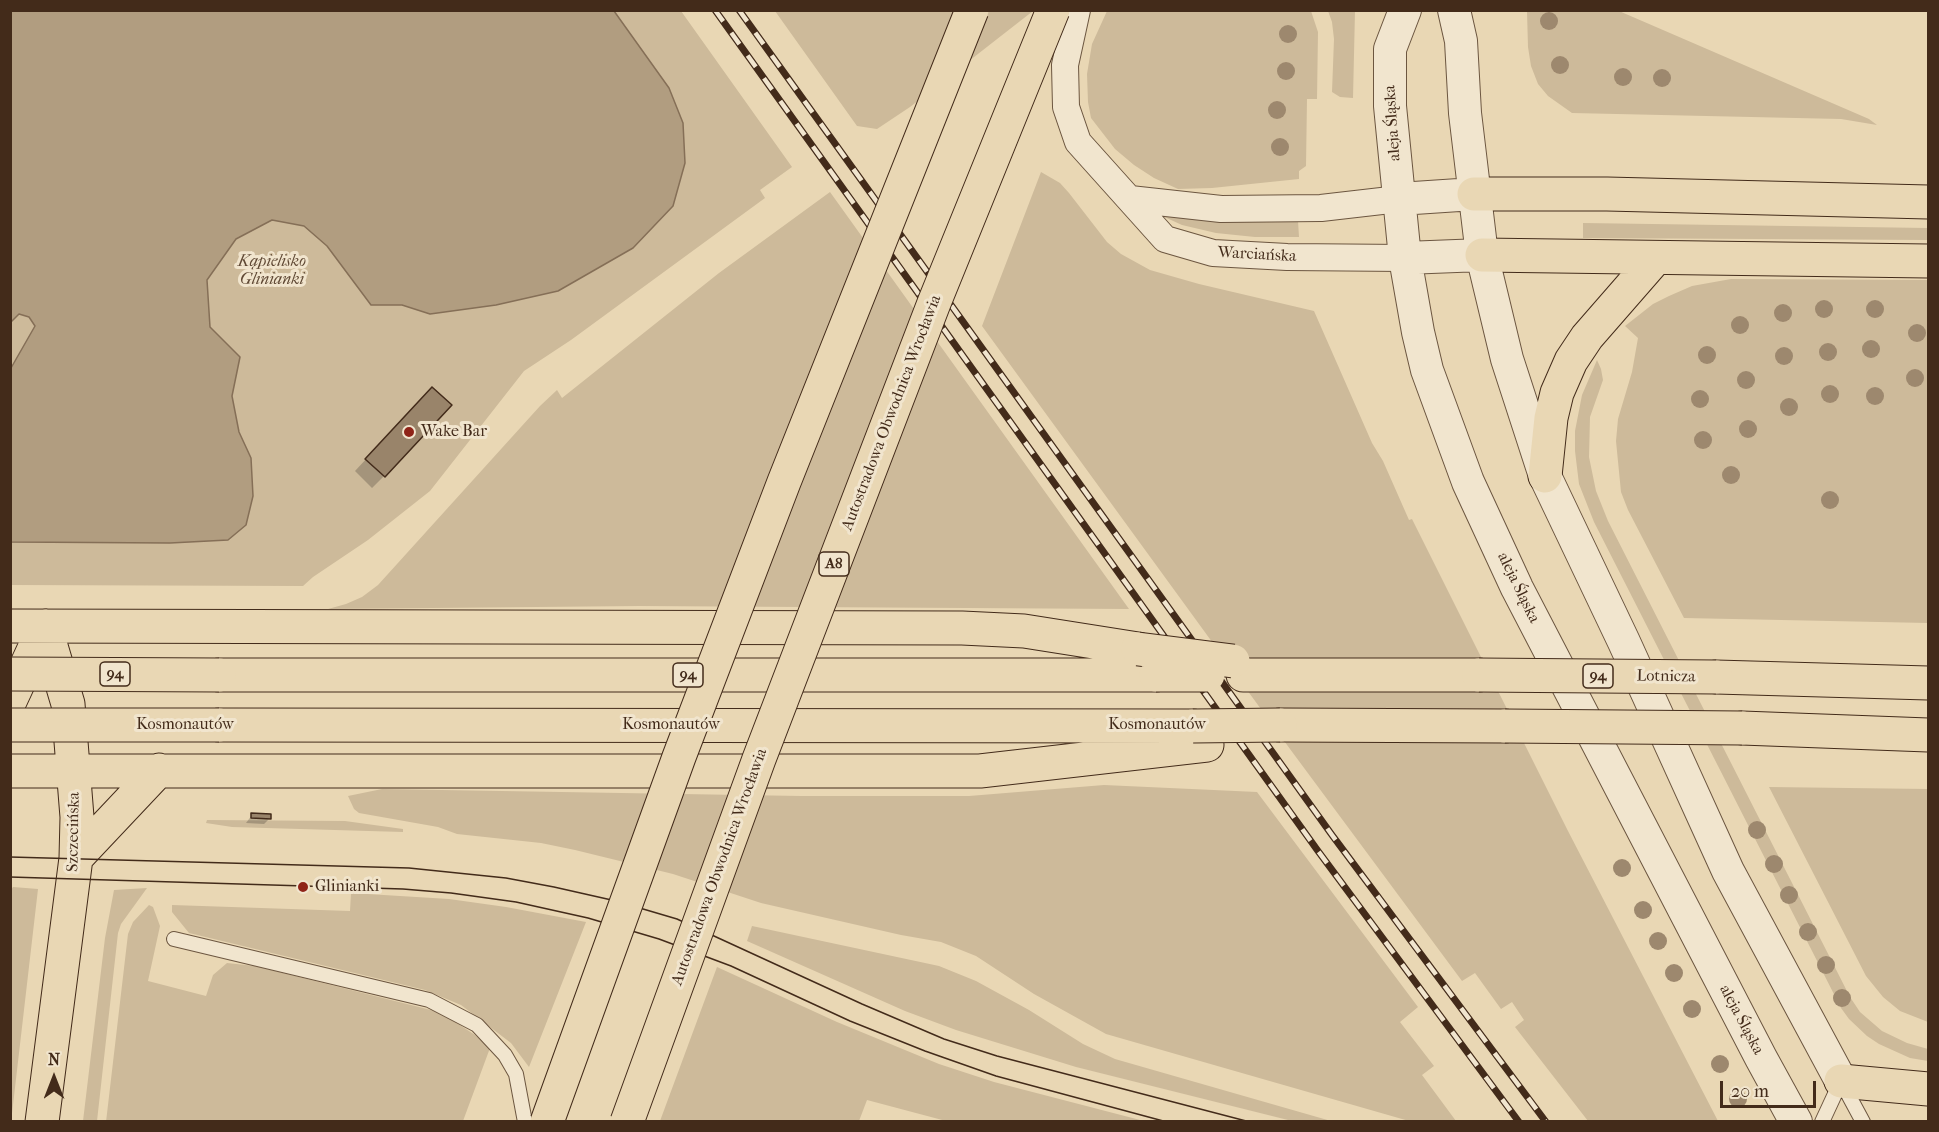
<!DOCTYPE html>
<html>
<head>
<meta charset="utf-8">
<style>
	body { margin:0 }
	#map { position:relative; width:1939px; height:1132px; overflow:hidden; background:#e9d7b4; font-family:"IM FELL French Canon",serif }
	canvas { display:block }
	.frame { position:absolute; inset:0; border:12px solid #432b1a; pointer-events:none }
	.north { position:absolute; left:24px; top:1048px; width:60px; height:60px; -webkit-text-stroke:4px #f1e5ce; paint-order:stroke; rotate:0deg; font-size:16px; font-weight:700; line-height:24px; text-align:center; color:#432b1a }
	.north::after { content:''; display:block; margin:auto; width:21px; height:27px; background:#432b1a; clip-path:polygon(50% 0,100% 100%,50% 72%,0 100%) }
	.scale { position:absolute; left:1720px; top:1081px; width:96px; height:27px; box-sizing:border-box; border:3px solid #432b1a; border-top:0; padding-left:8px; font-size:18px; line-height:21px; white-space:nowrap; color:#432b1a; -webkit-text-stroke:4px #f1e5ce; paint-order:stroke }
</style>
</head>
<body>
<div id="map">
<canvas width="1939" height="1132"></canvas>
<div class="frame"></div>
<div class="north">N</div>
<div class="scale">20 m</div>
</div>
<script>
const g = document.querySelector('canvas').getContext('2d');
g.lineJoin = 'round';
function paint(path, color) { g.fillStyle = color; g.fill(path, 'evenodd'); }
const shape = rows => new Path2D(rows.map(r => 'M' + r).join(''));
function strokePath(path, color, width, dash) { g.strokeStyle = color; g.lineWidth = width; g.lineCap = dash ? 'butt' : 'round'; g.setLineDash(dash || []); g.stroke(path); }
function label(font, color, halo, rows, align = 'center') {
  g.font = font + ' "IM FELL French Canon",serif'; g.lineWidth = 6; g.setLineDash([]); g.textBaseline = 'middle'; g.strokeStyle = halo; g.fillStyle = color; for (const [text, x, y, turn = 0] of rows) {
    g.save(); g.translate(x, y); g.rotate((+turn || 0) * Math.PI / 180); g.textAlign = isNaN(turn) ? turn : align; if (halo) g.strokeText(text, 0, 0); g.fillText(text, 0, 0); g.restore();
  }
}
const green = shape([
	[11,11,681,11,792,167,760,190,765,198,571,340,524,371,430,491,368,540,313,577,303,586,11,585],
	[775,11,1033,11,910,107,877,129,857,126],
	[1311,11,1318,32,1317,99,1307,99,1306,166,1299,171,1299,179,1212,188,1178,189,1154,178,1134,165,1115,149,1091,118,1088,102,1087,74,1092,44,1107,11],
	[1328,11,1355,11,1353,98,1340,97,1332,92,1334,39,1332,22],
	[1527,11,1619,11,1869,119,1877,125,1841,119,1572,113,1548,96,1538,84,1531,66,1528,47],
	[1041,172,1060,183,1069,193,1107,242,1121,254,1150,270,1199,284,1314,311,1372,443,1383,461,1409,520,1412,519,1568,831,1718,1121,1588,1121,1515,1027,1524,1020,1512,1002,1501,1009,1475,973,1462,981,1290,749,982,326],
	[830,192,1129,609,640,606,328,609,346,604,362,597,378,585,540,406,557,390,562,398,719,273],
	[1160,215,1298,221,1299,237,1255,237,1216,233,1182,225],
	[1583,223,1928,228,1928,240,1583,238],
	[1731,279,1928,280,1928,623,1684,618,1628,510,1621,492,1616,441,1618,419,1632,372,1638,338,1625,326,1653,304,1669,296,1692,286],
	[1597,360,1601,369,1603,380,1590,417,1589,457,1596,491,1608,521,1850,997,1860,1012,1882,1031,1907,1043,1928,1049,1928,1061,1910,1058,1879,1044,1867,1036,1849,1019,1841,1008,1594,522,1579,484,1575,451,1575,431,1582,395],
	[1104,785,1257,792,1418,1007,1400,1022,1434,1066,1422,1075,1456,1121,1409,1121,1106,1034,1034,994,976,956,941,942,901,935,761,903,673,874,575,850,541,843,457,834,438,827,359,813,354,809,348,796,382,789,801,796,969,796],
	[1769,787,1928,789,1928,1022,1900,1011,1883,997,1866,976],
	[207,820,345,821,403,829,403,832,232,827,206,823],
	[13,887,38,889,11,1122,10,891],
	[147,888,121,924,118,933,97,1121,83,1121,105,938,114,890],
	[351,893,449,899,506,907,586,922,529,1067,511,1043,461,1005,425,990,189,933,172,912,172,905,350,911],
	[149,905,153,907,160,926,148,981,206,996,213,975,227,963,255,966,435,1011,449,1018,475,1035,490,1048,463,1121,106,1122,128,934,133,922],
	[752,926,939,966,976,981,1029,1010,1083,1044,1115,1059,1331,1121,1292,1121,1076,1067,956,1030,905,1011,747,941],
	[717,967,837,1022,939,1064,994,1082,1144,1121,946,1121,867,1100,859,1121,660,1121]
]);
const water = shape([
	[11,10,614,11,669,88,683,123,685,163,673,206,633,248,558,291,496,305,430,314,402,305,371,305,327,246,304,226,272,220,236,239,207,280,210,327,240,357,232,396,239,432,251,458,253,496,246,525,228,540,170,543,11,542,11,368,35,326,29,317,19,314,11,322,11,10]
]);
const shadow = shape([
	[420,401,384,476,372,488,355,471],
	[252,815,270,818,264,824,246,823]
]);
const building = shape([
	[432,387,452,405,385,477,365,459,432,387],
	[251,813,271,814,271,819,251,818,251,813]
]);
const service = shape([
	[174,939,429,1000,477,1025,505,1055,516,1074,525,1122],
	[1842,1083,1863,1122],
	[1822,1122,1841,1081]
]);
const minor = shape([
	[1077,10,1065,65,1066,107,1078,142,1165,239,1213,253,1287,257,1405,258],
	[1130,199,1221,209,1321,208,1399,199]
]);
const tertiary = shape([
	[1405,10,1390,49,1390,106,1405,258,1418,332,1427,370,1468,482,1517,588,1761,1058,1796,1122],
	[1454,10,1461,41,1465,113,1482,255,1507,359,1545,476,1624,642,1728,871,1841,1081],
	[1399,199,1474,194],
	[1405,258,1482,255]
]);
const primary = shape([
	[1474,194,1607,194,1928,202],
	[1482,255,1928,261],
	[1545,476,1551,418,1557,393,1571,361,1587,337,1655,259],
	[10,626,962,628,1024,631,1138,649],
	[219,675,1156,675],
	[1243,675,1479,675],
	[1716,677,1928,683],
	[10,701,34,649],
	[219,725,1193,726],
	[1280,725,1505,726],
	[1742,728,1928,735],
	[10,771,980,771,1207,745],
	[76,858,159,770],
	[1841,1081,1928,1089],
	[42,1122,76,858,77,817,68,704,45,626]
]);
const tram = shape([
	[10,857,409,868,506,878,554,887,616,901,677,919,862,1004,944,1039,997,1056,1250,1122],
	[10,877,403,889,451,893,516,902,588,918,659,939,731,966,850,1021,925,1051,996,1076,1167,1122]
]);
const rail = shape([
	[715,10,1318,851,1519,1122],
	[739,10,1332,835,1546,1122]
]);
const primaryBridge = shape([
	[1138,649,1233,661],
	[10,674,219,675],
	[1156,675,1208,675],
	[1479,675,1716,677],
	[10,725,219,725],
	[1193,726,1280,725],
	[1505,726,1742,728]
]);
const motorwayBridge = shape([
	[547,1122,679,757,784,482,972,10],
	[627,1122,759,759,934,303,1053,10]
]);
const trees = [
	[1549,21],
	[1288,34],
	[1560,65],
	[1286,71],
	[1623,77],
	[1662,78],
	[1277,110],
	[1280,147],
	[1824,309],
	[1875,309],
	[1783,313],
	[1740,325],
	[1917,333],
	[1871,349],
	[1828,352],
	[1707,355],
	[1784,356],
	[1915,378],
	[1746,380],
	[1830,394],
	[1875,396],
	[1700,399],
	[1789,407],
	[1748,429],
	[1703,440],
	[1731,475],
	[1830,500],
	[1757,830],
	[1774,864],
	[1622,868],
	[1789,895],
	[1643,910],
	[1808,932],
	[1658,941],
	[1826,965],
	[1674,973],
	[1842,998],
	[1692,1009],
	[1720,1064],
	[1738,1099]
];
const markers = [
	[409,432,6,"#8f2418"],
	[303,887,6,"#8f2418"]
];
const shields = [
	[834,564,30],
	[115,674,30],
	[688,675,30],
	[1598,676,30]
];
const shieldNames = [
	["A8",834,564],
	["94",115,674],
	["94",688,675],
	["94",1598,676]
];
const streetNames = [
	["aleja Śląska",1393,123,-94],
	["Warciańska",1257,255,3],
	["Autostradowa Obwodnica Wrocławia",892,413,-69],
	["aleja Śląska",1518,588,64],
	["Lotnicza",1666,677,1],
	["Kosmonautów",185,725],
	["Kosmonautów",671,725],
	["Kosmonautów",1157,725],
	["Szczecińska",74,832,-89],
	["Autostradowa Obwodnica Wrocławia",720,867,-70],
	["aleja Śląska",1741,1020,62]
];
const parkNames = [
	["Kąpielisko",272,262],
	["Glinianki",272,280]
];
const poiNames = [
	["Wake Bar",421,432],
	["Glinianki",315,887]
];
paint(green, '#cdba9a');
paint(water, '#b19d80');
strokePath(water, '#856f57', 1.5);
paint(shadow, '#0003');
paint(building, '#99846a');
strokePath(building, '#432b1a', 1.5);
strokePath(service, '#6c5640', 16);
strokePath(minor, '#6c5640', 28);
strokePath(tertiary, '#6c5640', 34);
strokePath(primary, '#432b1a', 35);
strokePath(service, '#f1e5ce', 14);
strokePath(minor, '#f1e5ce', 26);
strokePath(tertiary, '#f1e5ce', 32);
strokePath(primary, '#e9d7b4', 33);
strokePath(tram, '#432b1a', 1.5);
strokePath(rail, '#432b1a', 7);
strokePath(rail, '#f1e5ce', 4.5, [14]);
strokePath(primaryBridge, '#432b1a', 35, []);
strokePath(motorwayBridge, '#432b1a', 35, []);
strokePath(primaryBridge, '#e9d7b4', 33);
strokePath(motorwayBridge, '#e9d7b4', 33);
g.fillStyle = '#9d886e';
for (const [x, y] of trees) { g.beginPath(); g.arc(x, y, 9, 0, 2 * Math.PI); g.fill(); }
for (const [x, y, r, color] of markers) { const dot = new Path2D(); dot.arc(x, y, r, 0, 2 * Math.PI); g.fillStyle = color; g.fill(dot); strokePath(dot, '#f1e5ce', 2); }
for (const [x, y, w] of shields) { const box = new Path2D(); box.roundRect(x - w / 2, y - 12, w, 24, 4.5); g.fillStyle = '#f1e5ce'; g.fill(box); strokePath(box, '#432b1a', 1.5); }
label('bold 15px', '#432b1a', null, shieldNames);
label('16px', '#432b1a', '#f1e5ce', streetNames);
label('italic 16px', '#5f4834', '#f1e5ce', parkNames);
label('16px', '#432b1a', '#f1e5ce', poiNames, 'left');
</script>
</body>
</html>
